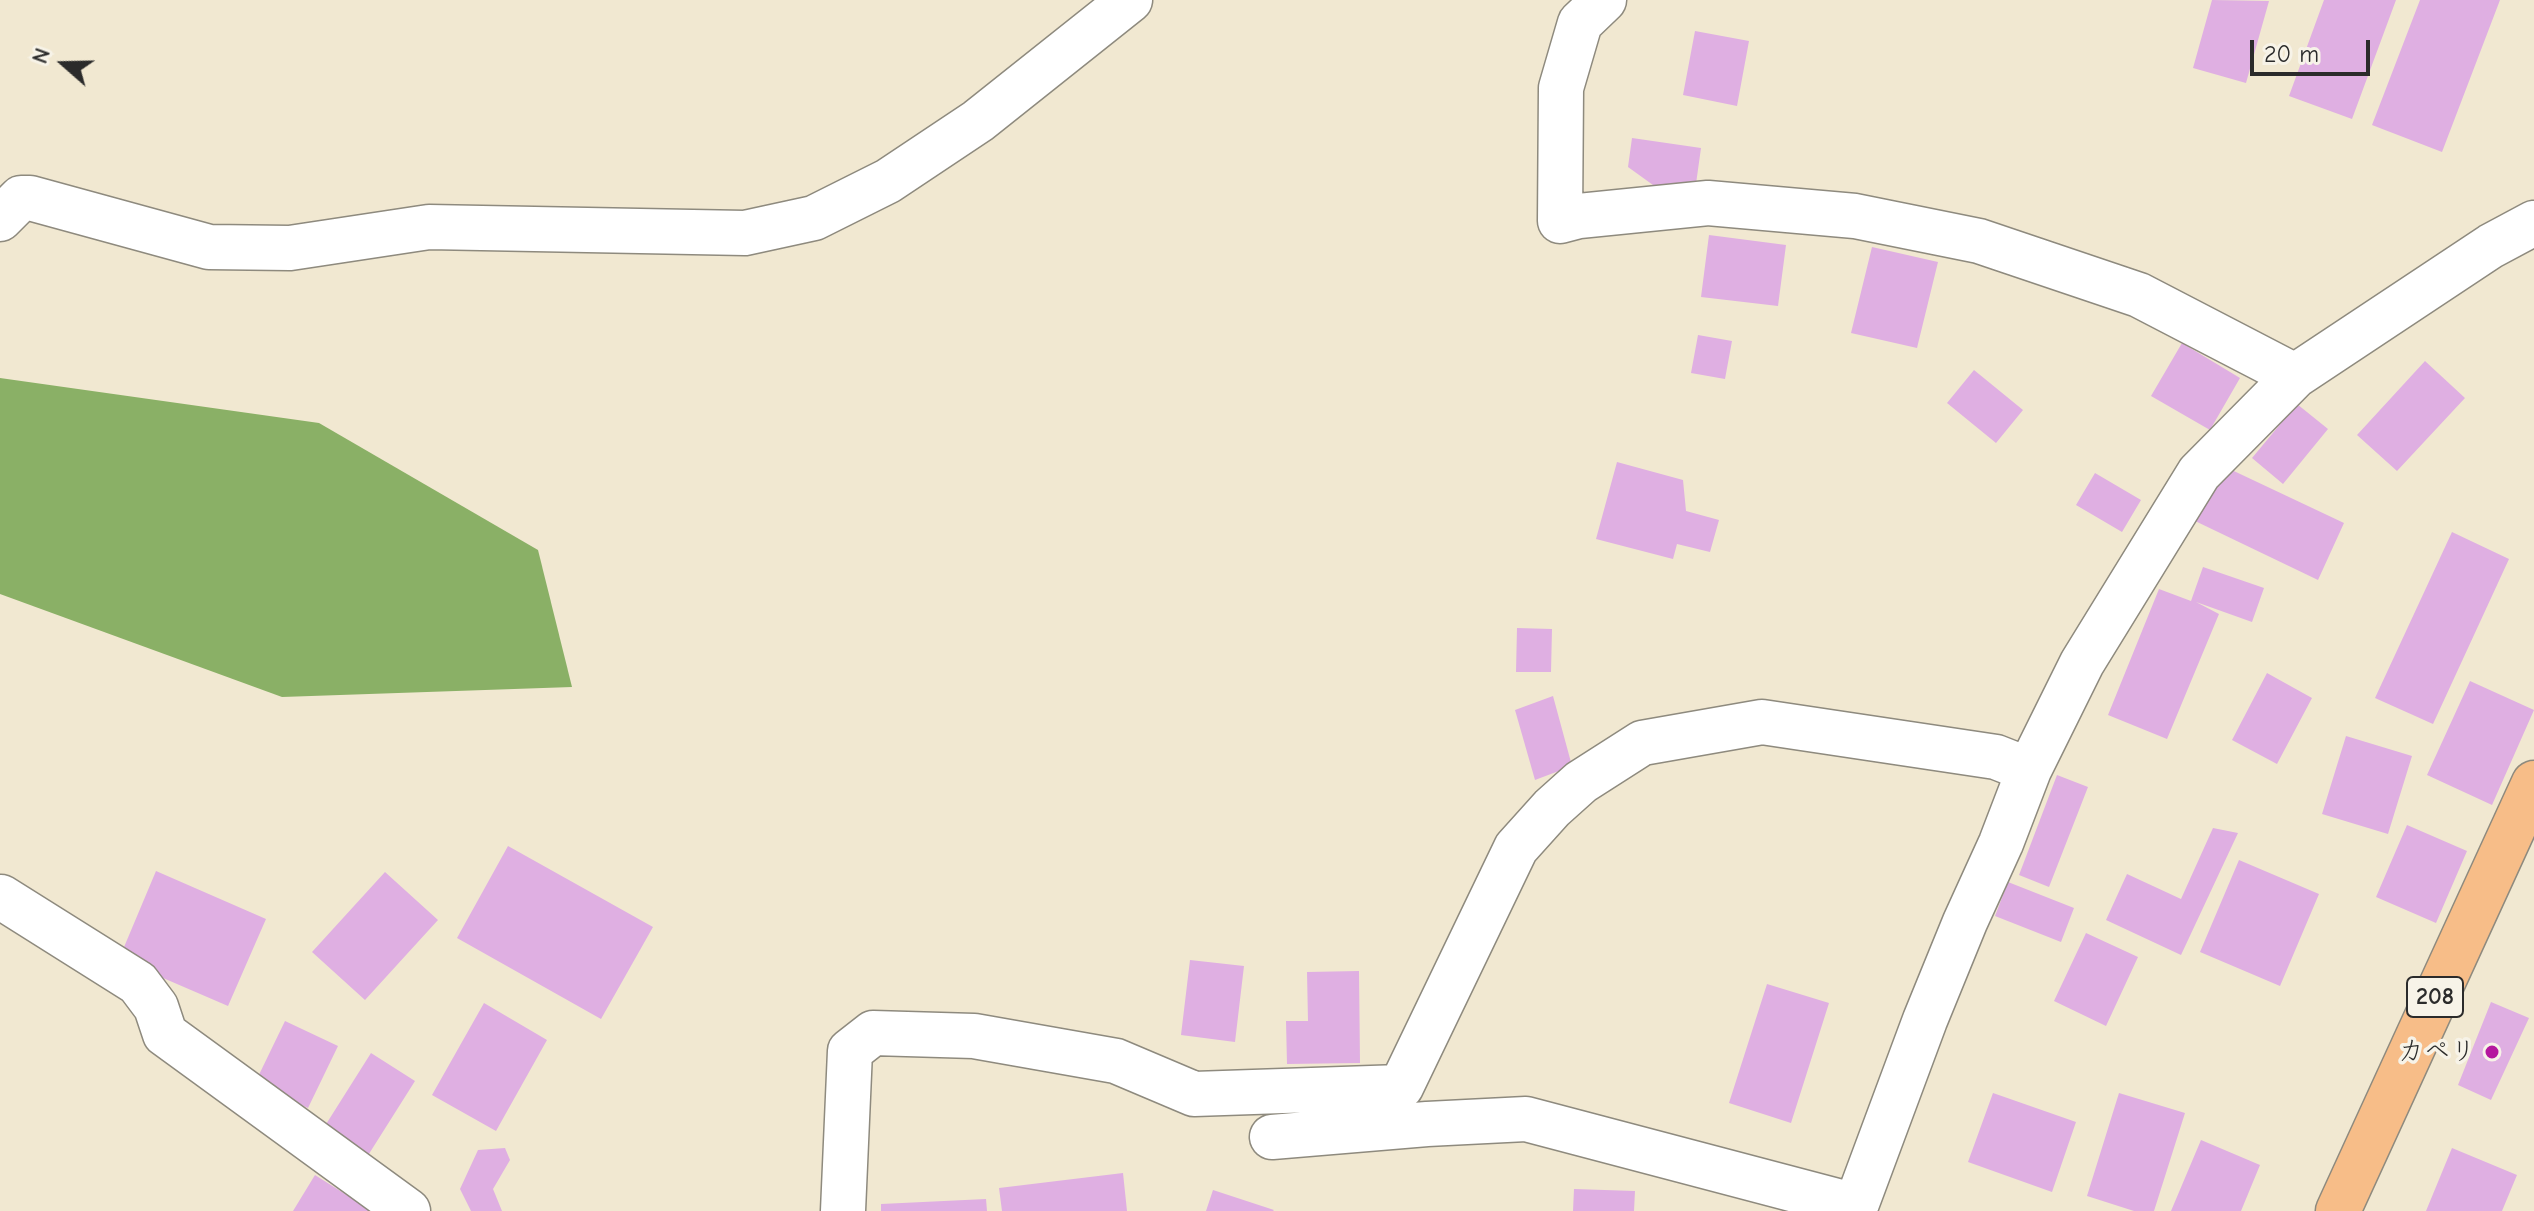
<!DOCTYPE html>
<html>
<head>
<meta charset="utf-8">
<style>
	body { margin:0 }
	#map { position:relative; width:2534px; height:1211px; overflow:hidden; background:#f1e8d1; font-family:"Comic Neue",sans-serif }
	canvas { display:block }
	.north { position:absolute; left:24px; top:24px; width:80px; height:80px; -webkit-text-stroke:6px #f7f3e8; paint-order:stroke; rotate:290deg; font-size:22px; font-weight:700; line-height:32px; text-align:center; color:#2b2b2b }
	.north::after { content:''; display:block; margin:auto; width:28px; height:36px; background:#2b2b2b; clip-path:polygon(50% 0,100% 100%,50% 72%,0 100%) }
	.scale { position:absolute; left:2250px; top:40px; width:120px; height:36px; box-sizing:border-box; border:4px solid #2b2b2b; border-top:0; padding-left:10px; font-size:24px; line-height:28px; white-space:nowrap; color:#2b2b2b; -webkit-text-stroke:6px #f7f3e8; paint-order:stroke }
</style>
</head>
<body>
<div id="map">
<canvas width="2534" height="1211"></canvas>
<div class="north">N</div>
<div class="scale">20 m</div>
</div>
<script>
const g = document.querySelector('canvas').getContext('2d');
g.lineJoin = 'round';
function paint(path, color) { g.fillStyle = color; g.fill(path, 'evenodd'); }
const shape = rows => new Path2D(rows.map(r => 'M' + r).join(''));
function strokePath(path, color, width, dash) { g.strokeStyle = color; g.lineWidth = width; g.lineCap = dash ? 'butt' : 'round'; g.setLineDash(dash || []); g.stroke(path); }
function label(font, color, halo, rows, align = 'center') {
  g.font = font + ' "Comic Neue","Klee One",sans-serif'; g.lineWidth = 7; g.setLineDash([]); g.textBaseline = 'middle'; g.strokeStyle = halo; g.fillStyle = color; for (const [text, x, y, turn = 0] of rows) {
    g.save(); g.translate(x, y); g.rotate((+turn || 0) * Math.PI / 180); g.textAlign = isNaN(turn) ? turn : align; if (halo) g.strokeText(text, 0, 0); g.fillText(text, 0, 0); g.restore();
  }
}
const forest = shape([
	[0,378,319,423,538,550,572,687,282,697,0,594]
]);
const building = shape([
	[2212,0,2269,1,2246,83,2193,68],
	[2324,0,2396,0,2352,119,2289,96],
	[2420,0,2500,0,2442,152,2372,125],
	[1695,31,1749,41,1737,106,1683,95],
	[1632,138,1701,148,1695,191,1653,185,1628,167],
	[1709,235,1786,245,1778,306,1701,297],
	[1872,247,1938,262,1917,348,1851,333],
	[1698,335,1732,341,1725,379,1691,373],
	[2182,343,2240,378,2210,430,2151,396],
	[2425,361,2465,398,2397,471,2357,435],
	[1974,370,2023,410,1996,443,1947,403],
	[2297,404,2328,429,2283,484,2252,458],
	[1617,462,1683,480,1686,511,1719,520,1710,552,1677,544,1673,559,1596,539],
	[2219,464,2344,523,2318,580,2193,520],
	[2095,473,2141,500,2122,532,2076,505],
	[2452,532,2509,559,2433,724,2375,698],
	[2203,567,2264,588,2252,622,2196,602,2219,614,2167,739,2108,715,2159,589,2191,601],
	[1517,628,1552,629,1551,672,1516,672],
	[2267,673,2312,698,2277,764,2232,740],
	[2470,681,2534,710,2492,805,2427,775],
	[1553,696,1572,766,1535,780,1515,710],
	[2346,736,2412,756,2388,834,2322,814],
	[2057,775,2088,787,2049,887,2019,875],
	[2407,825,2467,851,2436,923,2376,897],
	[2213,828,2238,833,2181,955,2106,920,2127,874,2181,899],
	[508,846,653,927,601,1019,457,938],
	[2239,860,2319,894,2280,986,2200,952],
	[156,871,266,919,228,1006,119,959],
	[385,872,438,920,365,1000,312,952],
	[2008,882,2074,908,2061,942,1995,916],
	[2086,933,2138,957,2106,1026,2054,1001],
	[1190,960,1244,966,1235,1042,1181,1035],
	[1359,971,1360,1063,1287,1064,1286,1021,1308,1021,1307,972],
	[1767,984,1829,1003,1791,1123,1729,1103],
	[2491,1002,2529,1018,2491,1100,2458,1085],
	[484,1003,547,1040,496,1131,432,1095],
	[285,1021,338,1046,308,1108,255,1083],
	[371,1053,415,1081,367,1157,323,1129],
	[1993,1093,2076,1122,2052,1192,1968,1162],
	[2119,1093,2185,1113,2154,1211,2134,1211,2087,1196],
	[2201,1140,2260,1165,2241,1211,2171,1211],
	[505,1148,510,1160,493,1189,502,1211,471,1211,460,1189,478,1150],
	[2452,1148,2517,1175,2502,1211,2426,1211],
	[1123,1173,1127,1211,1002,1211,999,1188],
	[315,1175,372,1211,293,1211],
	[1574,1189,1635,1191,1634,1211,1573,1211],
	[1213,1190,1274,1210,1273,1211,1206,1211],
	[986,1199,987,1211,881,1211,881,1204]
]);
const minor = shape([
	[1604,0,1580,23,1561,88,1560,221,1579,216,1708,203,1855,216,1979,241,2139,295,2295,376],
	[0,219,21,198,30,198,209,247,290,248,429,227,745,233,814,218,888,181,978,121,1130,0],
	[1,897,138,983,156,1007,165,1034,408,1211],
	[1272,1137,1427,1124,1526,1119,1856,1206],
	[843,1211,850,1051,873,1033,974,1036,1116,1061,1194,1094,1401,1087,1516,848,1552,808,1581,782,1642,743,1762,722,1996,757,2029,770],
	[1854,1211,1925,1020,1965,922,2001,843,2029,770,2082,663,2199,473,2295,376,2491,246,2534,223]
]);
const trunk = shape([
	[2338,1211,2534,783]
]);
const markers = [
	[2492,1052,8,"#b5179e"]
];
const shields = [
	[2435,997,56]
];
const shieldNames = [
	["208",2435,997]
];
const poiNames = [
	["カペリ",2476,1052]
];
paint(forest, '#8ab066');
paint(building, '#dfafe2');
strokePath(minor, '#8e8a7e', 47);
strokePath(trunk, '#8e8a7e', 47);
strokePath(minor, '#fff', 44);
strokePath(trunk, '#f7bd88', 44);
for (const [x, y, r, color] of markers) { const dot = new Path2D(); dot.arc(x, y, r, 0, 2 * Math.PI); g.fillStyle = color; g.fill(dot); strokePath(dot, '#f7f3e8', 3); }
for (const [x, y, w] of shields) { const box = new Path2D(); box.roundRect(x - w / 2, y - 20, w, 40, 6); g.fillStyle = '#f7f3e8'; g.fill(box); strokePath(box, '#2b2b2b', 2); }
label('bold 24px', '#2b2b2b', null, shieldNames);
label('26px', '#2b2b2b', '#f7f3e8', poiNames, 'right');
</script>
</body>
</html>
